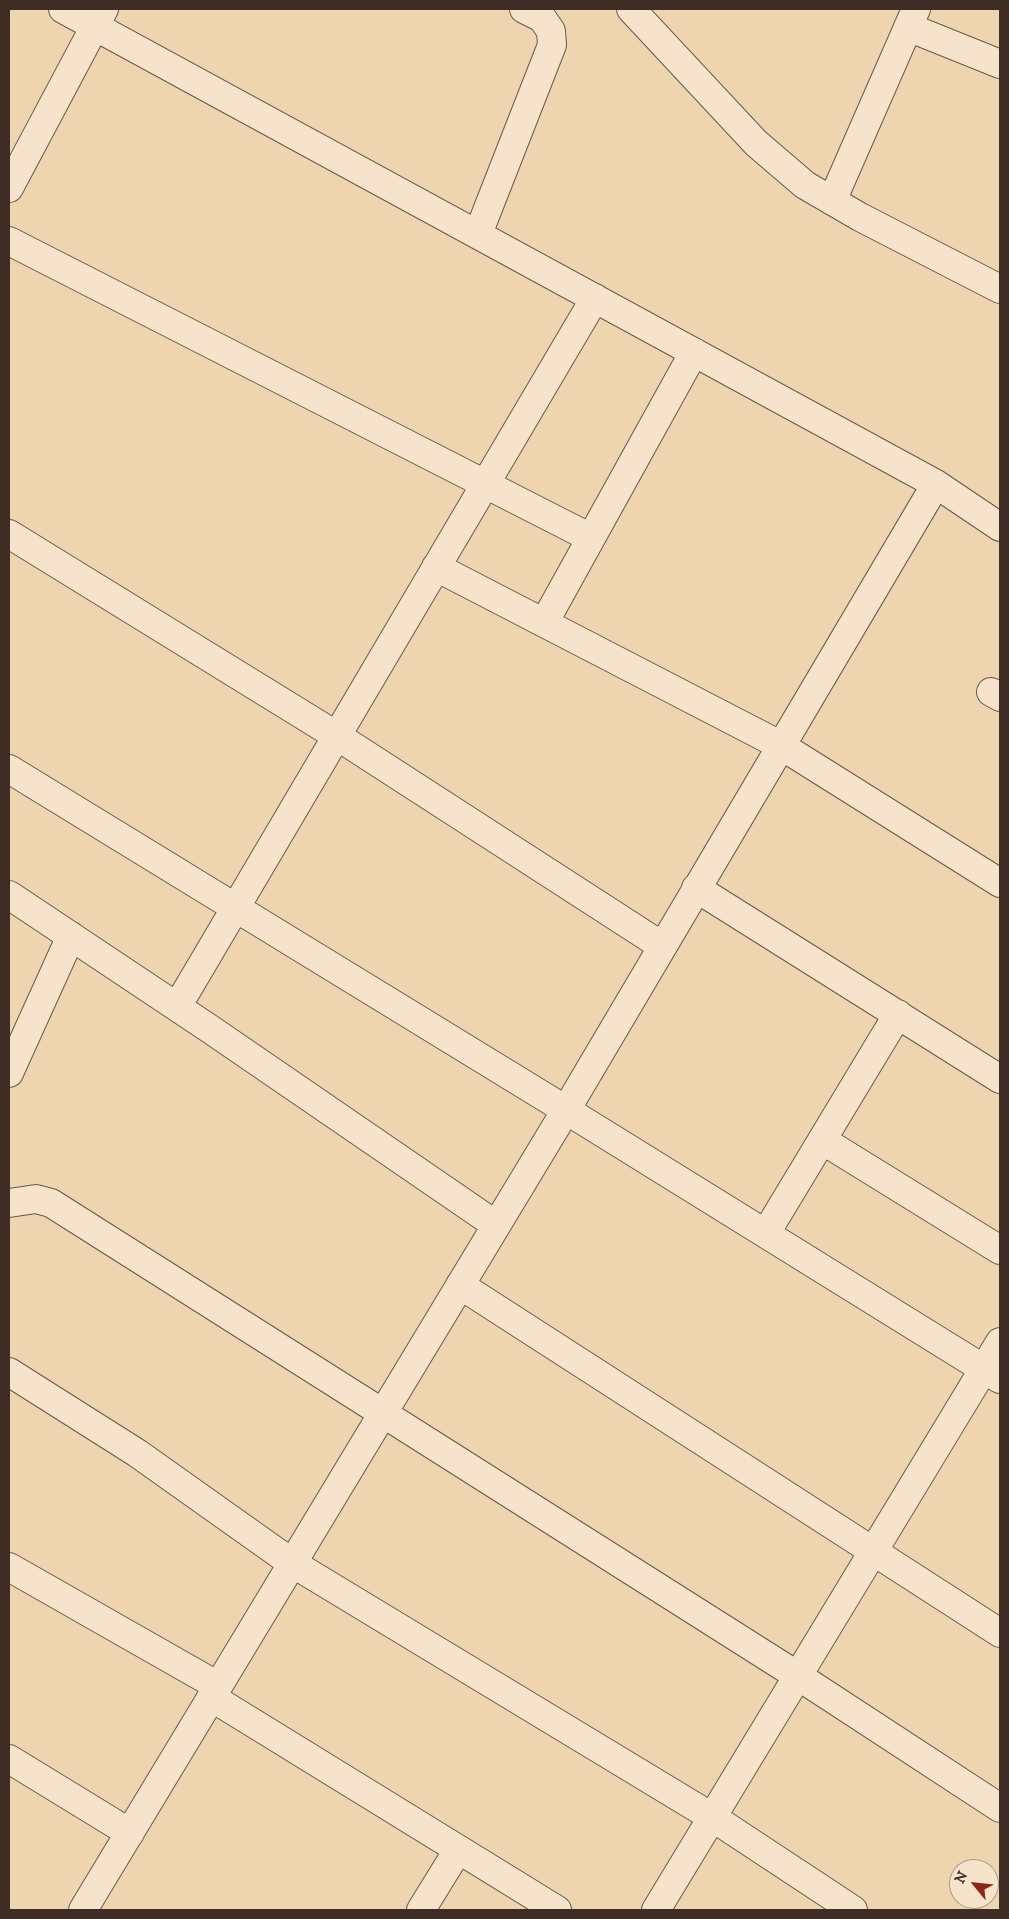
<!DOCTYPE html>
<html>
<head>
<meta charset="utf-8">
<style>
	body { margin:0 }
	#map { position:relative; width:1009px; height:1919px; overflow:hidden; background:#efd5af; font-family:"IM FELL DW Pica",serif }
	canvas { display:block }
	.frame { position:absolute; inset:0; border:10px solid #3f2d25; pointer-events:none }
	.north { position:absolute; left:949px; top:1859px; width:50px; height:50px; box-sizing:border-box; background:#f5e4cb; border:1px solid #ac9b89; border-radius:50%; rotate:298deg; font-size:14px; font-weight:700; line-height:20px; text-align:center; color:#3f2d25 }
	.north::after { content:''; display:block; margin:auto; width:18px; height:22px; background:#8f2418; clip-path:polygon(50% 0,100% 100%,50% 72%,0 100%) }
</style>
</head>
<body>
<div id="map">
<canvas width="1009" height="1919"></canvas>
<div class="frame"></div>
<div class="north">N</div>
</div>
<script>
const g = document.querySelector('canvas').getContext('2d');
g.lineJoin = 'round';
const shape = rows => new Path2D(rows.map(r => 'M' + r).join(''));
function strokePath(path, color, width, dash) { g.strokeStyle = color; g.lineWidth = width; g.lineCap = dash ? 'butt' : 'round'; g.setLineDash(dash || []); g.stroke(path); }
const minor = shape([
	[63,9,936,484,1000,527],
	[631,9,756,143,805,185,860,217,1000,289],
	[908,27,1000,64],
	[9,188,104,9],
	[832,201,916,9],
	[478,234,552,45,551,31,542,18,524,9],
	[9,241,591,538],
	[9,534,337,736,662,946],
	[436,567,780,745,1000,883],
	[544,623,694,352],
	[991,692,1000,697],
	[9,769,566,1110,1000,1379],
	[696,888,1000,1079],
	[9,895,210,1029,496,1225],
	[177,1007,595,298],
	[9,1073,71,936],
	[822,1140,1000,1250],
	[9,1203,36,1199,51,1203,798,1676,1000,1808],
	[766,1233,898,1014],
	[460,1285,1000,1633],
	[9,1372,137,1453,292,1563,712,1817,853,1910],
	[9,1567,218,1686],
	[211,1697,557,1910],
	[9,1759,130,1833],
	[83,1910,566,1110,936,484],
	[421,1910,458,1850],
	[656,1910,1000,1342]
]);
strokePath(minor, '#6b5748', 30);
strokePath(minor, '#f5e4cb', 28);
</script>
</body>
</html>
